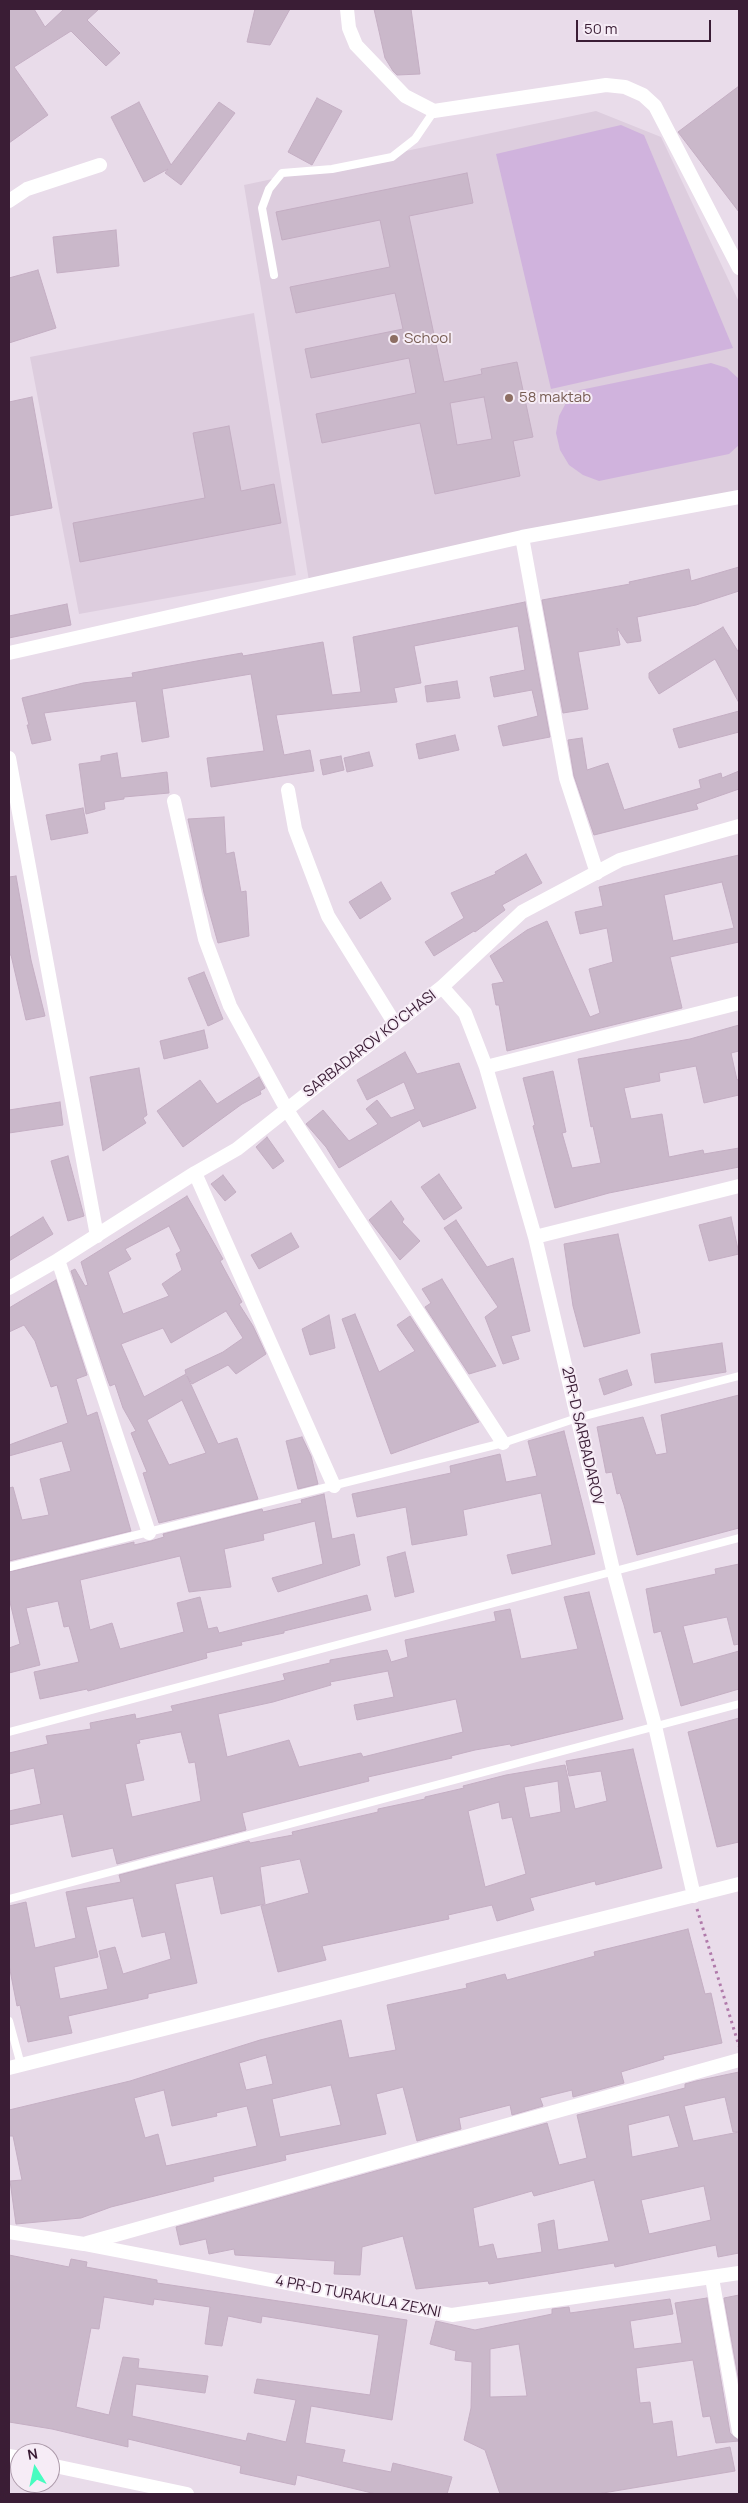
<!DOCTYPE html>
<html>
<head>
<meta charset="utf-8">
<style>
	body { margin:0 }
	#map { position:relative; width:748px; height:2503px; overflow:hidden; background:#e9dcea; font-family:Manrope,sans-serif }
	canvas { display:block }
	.frame { position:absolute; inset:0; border:10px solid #3a1d35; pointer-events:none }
	.north { position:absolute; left:10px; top:2443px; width:50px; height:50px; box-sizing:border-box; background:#f6ecf6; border:1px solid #ab99a9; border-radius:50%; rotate:350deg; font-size:14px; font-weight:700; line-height:20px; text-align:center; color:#3a1d35 }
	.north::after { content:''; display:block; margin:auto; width:18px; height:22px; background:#48fcc0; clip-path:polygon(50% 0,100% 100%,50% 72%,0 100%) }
	.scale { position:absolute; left:576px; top:20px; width:135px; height:22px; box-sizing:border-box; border:2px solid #3a1d35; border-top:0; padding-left:6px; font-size:15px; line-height:18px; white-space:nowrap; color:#3a1d35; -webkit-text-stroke:4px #f6ecf6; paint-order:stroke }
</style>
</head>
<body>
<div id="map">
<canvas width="748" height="2503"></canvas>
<div class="frame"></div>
<div class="north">N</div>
<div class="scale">50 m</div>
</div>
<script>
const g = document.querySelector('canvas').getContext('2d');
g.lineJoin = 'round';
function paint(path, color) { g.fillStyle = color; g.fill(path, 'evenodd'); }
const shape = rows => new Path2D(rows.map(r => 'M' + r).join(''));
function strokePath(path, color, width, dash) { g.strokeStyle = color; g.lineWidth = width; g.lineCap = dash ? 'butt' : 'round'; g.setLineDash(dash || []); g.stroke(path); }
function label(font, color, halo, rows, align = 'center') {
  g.font = font + ' Manrope,sans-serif'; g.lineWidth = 4; g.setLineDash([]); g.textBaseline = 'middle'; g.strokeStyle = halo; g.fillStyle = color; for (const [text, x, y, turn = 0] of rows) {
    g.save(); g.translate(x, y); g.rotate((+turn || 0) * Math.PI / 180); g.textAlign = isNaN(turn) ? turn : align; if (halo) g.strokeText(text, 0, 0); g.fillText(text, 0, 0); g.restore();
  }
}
const built = shape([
	[596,111,661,137,739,302,739,494,309,581,244,185],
	[254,313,296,575,79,614,30,357]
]);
const green = shape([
	[621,125,644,135,733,348,551,389,496,154],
	[711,363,727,368,739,379,739,445,729,454,599,481,583,475,569,465,560,450,556,433,559,416,567,401,580,390]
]);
const building = shape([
	[9,9,34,9,45,27,64,9,99,9,87,20,120,53,106,66,71,31,14,67,48,115,9,143,9,9],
	[255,9,290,9,270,45,247,42,255,9],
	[374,9,411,9,420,74,397,75,393,71,385,58,374,9],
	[739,86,739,212,678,132,739,86],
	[317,98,342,111,312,165,288,152,317,98],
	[139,102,171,165,219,102,235,113,181,185,165,173,168,169,144,182,111,117,139,102],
	[467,173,473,203,409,216,444,382,482,374,481,369,517,362,533,437,513,441,520,476,435,494,420,423,322,443,316,414,416,393,409,358,311,378,305,349,403,329,395,293,296,313,290,287,390,267,380,220,282,240,276,212,467,173],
	[484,397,492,439,457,445,450,403,484,397],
	[116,230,119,266,57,273,53,237,116,230],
	[38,270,56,328,9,343,9,278,38,270],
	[32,397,52,508,9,516,9,402,32,397],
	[229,426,241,491,274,484,281,523,80,562,73,523,205,498,193,433,229,426],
	[739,567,739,591,696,605,637,617,641,641,627,643,617,628,620,645,578,652,588,709,563,713,542,600,630,584,629,582,689,569,691,581,739,567],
	[525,602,550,737,503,746,498,726,538,716,532,690,494,697,490,677,525,670,518,626,414,646,421,683,394,688,397,702,276,715,284,755,310,750,314,771,211,787,207,758,264,751,251,674,162,689,169,737,142,742,136,701,44,713,51,740,32,744,27,725,29,725,22,698,83,683,133,677,132,673,202,660,242,653,243,656,323,642,332,695,361,692,353,637,525,602],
	[67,604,71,625,9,638,9,616,67,604],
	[723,627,739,653,739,703,715,659,659,694,649,678,649,673,723,627],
	[457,681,460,698,427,702,425,686,457,681],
	[739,711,739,732,679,748,673,729,739,711],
	[455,735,459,750,419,759,416,744,455,735],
	[582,738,587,770,608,763,624,810,701,788,699,780,721,773,722,778,739,771,739,789,696,804,698,809,594,835,574,776,568,740,582,738],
	[369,752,373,766,347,772,344,758,369,752],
	[117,753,121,778,167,772,169,793,124,797,124,799,104,802,105,809,86,814,79,764,101,761,101,756,117,753],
	[341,756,344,770,323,775,320,760,341,756],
	[83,808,88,833,51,840,46,815,83,808],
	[224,817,226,854,234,852,241,892,246,891,249,936,218,943,204,893,188,819,224,817],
	[526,854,542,883,502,905,505,910,475,932,474,931,434,956,425,942,464,918,451,893,496,874,495,872,526,854],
	[739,855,739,942,670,957,682,1008,507,1051,499,1005,496,1005,492,984,504,982,490,956,527,930,547,921,590,1017,600,1013,589,969,613,962,607,928,580,934,575,912,603,906,599,887,739,855],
	[722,882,734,928,673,941,664,895,722,882],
	[16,876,31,960,45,1016,26,1020,11,955,9,955,9,877,16,876],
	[381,882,391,899,360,919,349,902,381,882],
	[204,972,223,1019,208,1026,188,978,204,972],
	[739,1025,739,1051,731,1053,737,1080,739,1079,739,1095,704,1103,696,1066,659,1073,660,1081,624,1088,631,1119,662,1114,669,1157,703,1150,704,1154,739,1148,739,1167,609,1193,555,1208,533,1126,535,1125,523,1078,553,1071,566,1132,562,1133,572,1168,601,1163,593,1126,591,1127,578,1059,690,1039,739,1025],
	[204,1030,208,1048,164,1059,160,1041,204,1030],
	[405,1052,417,1074,459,1063,476,1108,423,1127,420,1120,339,1168,326,1147,306,1124,323,1110,349,1141,378,1124,366,1109,377,1100,391,1118,415,1109,404,1082,367,1100,357,1080,405,1052],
	[139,1068,147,1115,143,1118,146,1123,103,1151,90,1077,139,1068],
	[259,1077,265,1088,260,1091,261,1094,242,1104,183,1147,157,1111,200,1080,217,1104,259,1077],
	[60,1102,63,1125,9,1133,9,1110,60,1102],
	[267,1137,284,1161,273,1169,256,1147,267,1137],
	[68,1156,84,1216,68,1221,51,1161,68,1156],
	[439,1174,462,1208,444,1220,421,1187,439,1174],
	[223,1175,236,1192,225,1201,211,1184,223,1175],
	[187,1196,223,1259,220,1261,242,1302,239,1304,253,1326,266,1354,236,1374,228,1365,192,1384,187,1376,218,1444,237,1438,258,1499,159,1523,143,1473,147,1472,131,1433,136,1431,123,1408,115,1384,110,1386,108,1381,71,1271,75,1269,85,1286,88,1285,81,1262,187,1196],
	[169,1226,181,1251,176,1254,182,1270,162,1284,169,1296,123,1314,108,1272,131,1259,125,1249,169,1226],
	[226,1311,243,1338,223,1352,185,1370,186,1374,144,1397,121,1344,163,1328,171,1343,226,1311],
	[182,1400,206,1453,169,1465,147,1420,182,1400],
	[391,1201,404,1219,402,1222,420,1241,400,1260,369,1220,391,1201],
	[43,1217,53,1234,9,1261,9,1238,43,1217],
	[731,1217,739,1254,709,1261,699,1225,731,1217],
	[456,1220,487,1267,513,1258,530,1331,511,1336,519,1359,503,1364,485,1317,498,1307,444,1228,456,1220],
	[291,1233,299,1247,259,1269,251,1255,291,1233],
	[618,1234,640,1333,584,1347,573,1306,564,1244,618,1234],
	[442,1279,496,1366,469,1374,425,1307,431,1303,422,1289,442,1279],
	[56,1280,87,1375,76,1379,87,1416,97,1412,131,1531,9,1561,9,1488,13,1487,22,1520,49,1515,40,1479,71,1471,62,1441,9,1456,9,1445,68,1423,57,1385,51,1387,35,1341,24,1325,9,1332,9,1308,56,1280],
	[355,1314,379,1372,415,1351,397,1325,410,1316,479,1422,391,1454,342,1319,355,1314],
	[329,1315,335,1348,310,1355,302,1329,329,1315],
	[722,1343,726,1372,655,1383,651,1354,722,1343],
	[627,1370,632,1385,604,1395,599,1379,627,1370],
	[739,1395,739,1528,637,1555,624,1505,620,1493,617,1494,612,1472,606,1473,597,1427,643,1417,656,1455,667,1453,661,1415,739,1395],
	[564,1431,595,1554,512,1574,507,1555,552,1545,541,1493,463,1510,467,1535,412,1545,406,1507,357,1517,352,1494,451,1473,450,1466,500,1454,506,1482,537,1476,528,1441,564,1431],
	[302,1437,311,1456,318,1484,298,1489,286,1441,302,1437],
	[324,1494,332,1539,354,1534,360,1565,278,1592,272,1578,323,1564,315,1521,263,1534,264,1540,224,1549,231,1587,189,1592,180,1556,80,1580,90,1630,112,1623,120,1649,184,1632,177,1603,200,1597,208,1629,217,1627,219,1633,367,1595,371,1610,284,1631,284,1633,241,1642,242,1645,206,1653,207,1658,88,1691,87,1689,40,1699,34,1672,79,1662,69,1626,64,1627,58,1601,26,1608,40,1665,9,1673,9,1648,20,1644,9,1598,9,1572,134,1542,134,1545,151,1541,164,1537,163,1534,262,1509,263,1512,302,1503,301,1500,324,1494],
	[405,1552,414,1592,395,1597,387,1557,405,1552],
	[739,1564,739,1644,734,1645,727,1617,683,1626,693,1664,739,1651,739,1689,681,1706,661,1631,654,1633,646,1589,716,1574,715,1569,739,1564],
	[589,1592,623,1719,511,1746,510,1744,475,1750,451,1756,452,1758,368,1777,369,1781,242,1813,246,1830,117,1864,113,1848,72,1857,63,1814,9,1825,9,1811,41,1804,34,1768,9,1774,9,1753,48,1744,46,1736,91,1729,90,1723,135,1714,136,1719,173,1711,171,1706,285,1680,283,1674,330,1663,330,1660,387,1650,391,1662,408,1657,405,1640,496,1621,494,1612,510,1609,521,1659,578,1649,564,1597,589,1592],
	[388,1671,394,1697,354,1705,357,1720,456,1699,463,1732,363,1757,361,1753,299,1767,289,1740,227,1757,218,1714,273,1702,331,1685,330,1682,388,1671],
	[181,1732,189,1763,195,1762,201,1801,132,1817,125,1784,144,1780,136,1744,140,1743,139,1740,181,1732],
	[739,1718,739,1842,717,1847,688,1732,739,1718],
	[633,1749,662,1868,596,1885,595,1881,530,1898,534,1910,497,1921,492,1905,448,1915,449,1919,322,1946,326,1960,278,1972,261,1906,309,1893,300,1859,260,1867,265,1904,221,1914,213,1876,175,1884,197,1983,148,1994,148,1998,68,2016,72,2033,28,2042,20,2005,17,2006,9,1965,9,1906,26,1902,35,1948,76,1938,66,1892,121,1882,119,1875,249,1841,250,1843,293,1835,292,1832,378,1812,378,1809,425,1799,425,1797,464,1788,463,1786,506,1775,565,1765,575,1809,607,1801,601,1771,569,1776,566,1761,633,1749],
	[558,1781,561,1812,530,1818,524,1787,558,1781],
	[499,1802,502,1819,512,1817,526,1874,485,1887,468,1811,499,1802],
	[133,1898,142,1937,165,1932,171,1959,123,1974,115,1947,99,1951,108,1989,60,1999,54,1967,98,1957,86,1907,133,1898],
	[688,1929,705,1994,711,1993,722,2043,663,2056,664,2059,621,2072,624,2083,573,2097,572,2090,540,2098,543,2106,512,2115,510,2105,459,2118,461,2129,417,2141,403,2087,376,2094,386,2134,285,2155,286,2160,213,2177,214,2181,111,2207,81,2218,16,2224,10,2181,22,2180,13,2136,9,2136,9,2110,130,2081,260,2040,341,2020,349,2058,396,2050,387,2005,467,1988,466,1984,505,1974,507,1980,595,1956,594,1952,688,1929],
	[266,2055,273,2084,246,2090,239,2063,266,2055],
	[331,2085,341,2125,280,2137,272,2099,331,2085],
	[164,2090,172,2126,217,2116,216,2113,247,2106,257,2146,166,2166,158,2134,145,2138,134,2098,164,2090],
	[739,2072,739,2132,733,2132,725,2097,684,2106,693,2141,739,2132,739,2253,718,2257,716,2245,615,2267,614,2263,489,2284,488,2281,416,2289,403,2236,362,2247,360,2275,334,2274,335,2261,235,2255,234,2249,209,2254,206,2239,180,2245,176,2227,547,2123,559,2165,587,2158,577,2115,685,2088,685,2084,696,2081,739,2072],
	[669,2115,679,2147,632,2157,628,2125,669,2115],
	[594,2180,609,2241,558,2250,554,2220,538,2224,542,2252,497,2259,493,2244,479,2247,473,2208,532,2191,534,2196,594,2180],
	[704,2186,711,2220,649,2234,641,2200,704,2186],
	[9,2255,69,2267,71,2259,87,2262,86,2267,157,2280,157,2283,407,2320,392,2420,311,2406,305,2443,345,2450,342,2462,391,2472,393,2463,452,2477,447,2494,376,2494,297,2475,295,2485,240,2473,241,2466,128,2439,128,2447,52,2429,9,2422,9,2255],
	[104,2297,153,2305,154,2299,210,2307,205,2344,222,2346,228,2316,261,2323,262,2316,379,2335,370,2395,257,2379,254,2393,296,2400,286,2442,248,2433,246,2441,132,2416,136,2384,205,2393,208,2376,138,2368,139,2359,123,2357,109,2415,76,2407,91,2328,99,2329,104,2297],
	[739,2295,739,2382,724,2298,739,2295],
	[707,2298,730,2433,739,2441,716,2443,710,2416,703,2417,693,2360,636,2368,640,2403,650,2402,653,2424,672,2421,677,2457,730,2447,735,2471,597,2494,500,2494,485,2450,464,2440,471,2408,472,2362,455,2360,456,2351,430,2344,436,2321,475,2330,552,2314,552,2309,569,2307,570,2313,670,2299,673,2314,630,2321,634,2349,682,2343,675,2303,707,2298],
	[519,2344,527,2396,490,2397,490,2349,519,2344]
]);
const path = shape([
	[697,1909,739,2046]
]);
const service = shape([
	[274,275,262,208,269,189,282,173,332,169,392,157,415,139,434,111],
	[9,1567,503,1443,577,1418,739,1376],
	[9,1732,739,1538],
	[9,1899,739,1704],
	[9,2021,21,2065]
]);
const minor = shape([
	[347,9,349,28,356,45,405,96,434,111,606,85,625,87,643,95,655,106,739,268],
	[9,201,27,189,100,165],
	[522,537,566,778,597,873],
	[9,653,522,537,739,497],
	[9,758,97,1236],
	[288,790,295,829,328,916,395,1024],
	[174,801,205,939,230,1006,287,1110,503,1443],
	[442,987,465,1013,486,1067,535,1237,613,1570,655,1726,694,1896],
	[486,1067,739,1003],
	[195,1173,334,1486],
	[535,1237,739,1186],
	[58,1260,149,1533],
	[9,1288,58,1260,195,1173,237,1149,442,987,522,912,620,860,739,826],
	[9,2068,739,1884],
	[9,2232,84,2244,452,2315,739,2273],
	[87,2243,739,2060],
	[712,2278,739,2431],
	[9,2456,20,2458],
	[50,2465,187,2494]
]);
const markers = [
	[394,339,5,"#8d6e63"],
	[509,398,5,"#8d6e63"]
];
const educationNames = [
	["School",404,339],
	["58 maktab",519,398]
];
const streetNames = [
	["SARBADAROV KO'CHASI",370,1044,-38],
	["2PR-D SARBADAROV",582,1436,77],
	["4 PR-D TURAKULA ZEXNI",358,2297,11]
];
paint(built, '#ddcdde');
paint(green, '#d0b3dd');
paint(building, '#cab8ca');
strokePath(building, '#c4aec3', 1);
strokePath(path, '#b07aaa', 3, [2.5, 4]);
strokePath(service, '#fff', 8);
strokePath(minor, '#fff', 14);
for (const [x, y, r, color] of markers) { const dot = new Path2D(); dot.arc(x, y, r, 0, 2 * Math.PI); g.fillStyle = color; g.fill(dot); strokePath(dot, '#f6ecf6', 2); }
label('15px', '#785e54', '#f6ecf6', educationNames, 'left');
label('15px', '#3a1d35', '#f6ecf6', streetNames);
</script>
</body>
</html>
